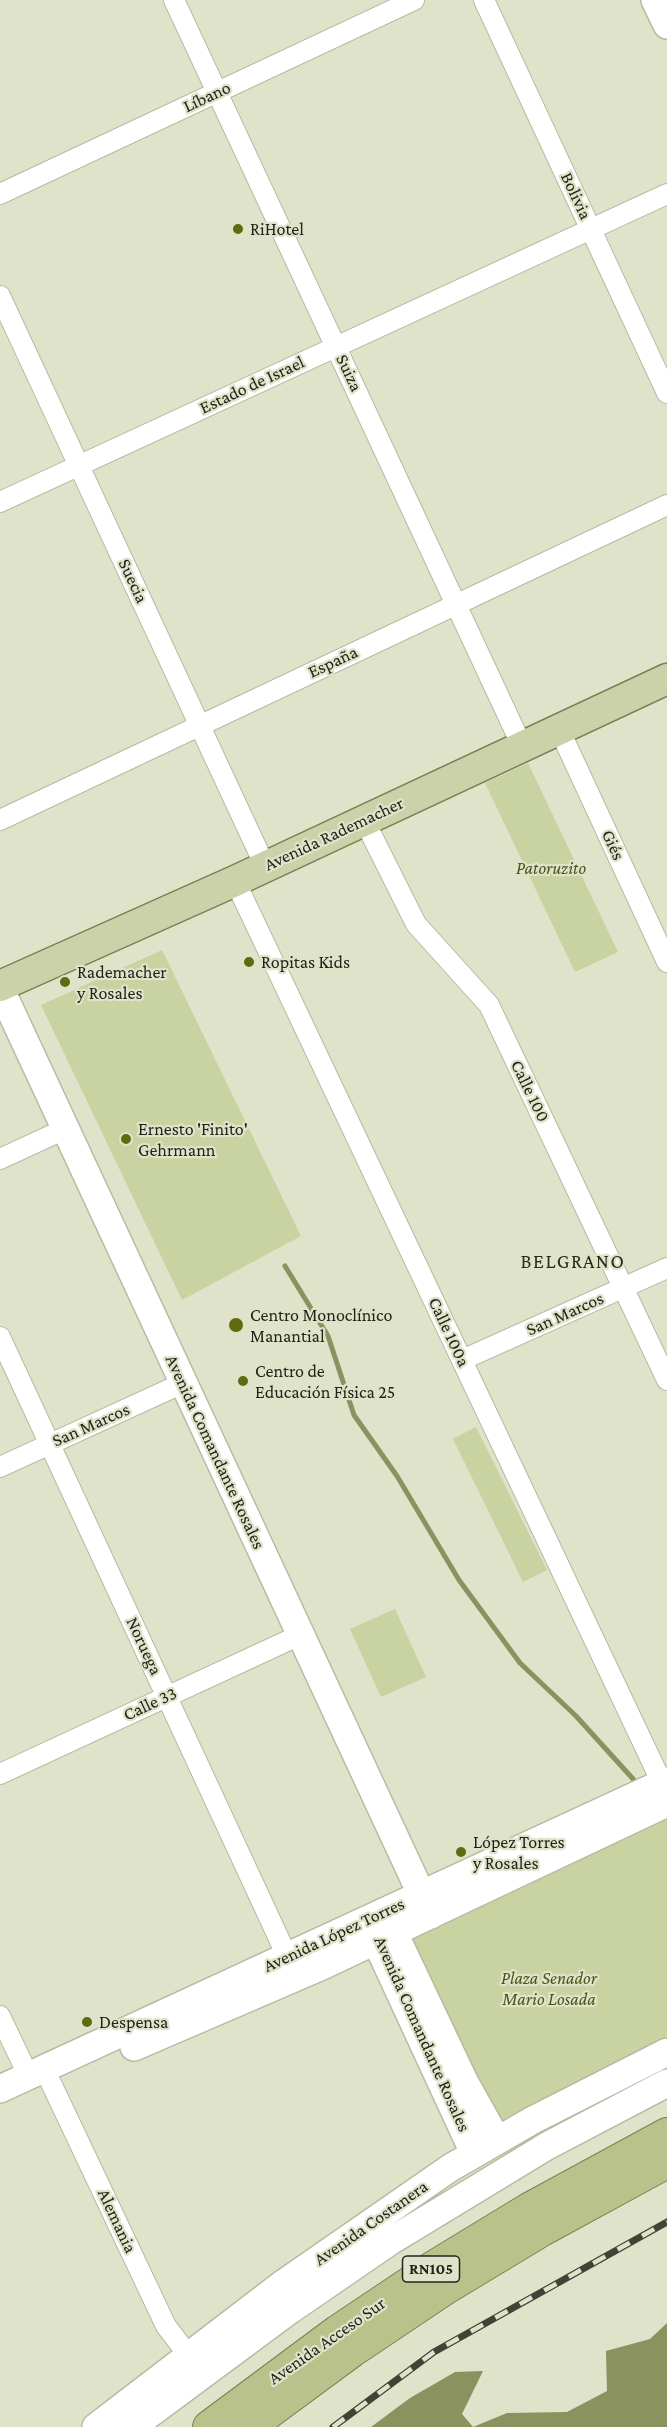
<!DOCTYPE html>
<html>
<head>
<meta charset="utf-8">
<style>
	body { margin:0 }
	canvas { display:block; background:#dee3c9 }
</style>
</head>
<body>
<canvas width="667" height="2427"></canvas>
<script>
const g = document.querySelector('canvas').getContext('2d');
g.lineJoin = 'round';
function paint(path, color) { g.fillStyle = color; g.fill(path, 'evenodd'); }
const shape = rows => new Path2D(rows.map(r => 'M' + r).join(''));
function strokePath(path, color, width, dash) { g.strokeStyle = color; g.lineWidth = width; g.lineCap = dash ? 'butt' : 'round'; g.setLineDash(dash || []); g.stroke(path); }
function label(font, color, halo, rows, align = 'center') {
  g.font = font + ' "Crimson Pro",serif'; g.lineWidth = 4.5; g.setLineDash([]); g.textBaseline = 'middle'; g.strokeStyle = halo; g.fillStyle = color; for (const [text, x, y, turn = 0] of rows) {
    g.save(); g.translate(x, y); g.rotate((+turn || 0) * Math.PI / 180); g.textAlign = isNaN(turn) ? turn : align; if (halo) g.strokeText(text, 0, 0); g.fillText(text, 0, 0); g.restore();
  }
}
const green = shape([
	[528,763,618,952,575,972,485,783],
	[162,950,301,1236,182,1300,41,1005],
	[476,1427,547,1570,523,1582,453,1439],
	[395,1609,426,1677,381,1697,350,1629],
	[667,1817,667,2049,498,2128,409,1938]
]);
const water = shape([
	[667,2323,667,2427,371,2427,410,2398,455,2372,483,2371,462,2414,473,2427,507,2413,567,2412,607,2391,606,2351,650,2339]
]);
const stream = shape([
	[285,1266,328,1336,354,1415,397,1476,459,1580,520,1663,576,1716,634,1780]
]);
const minor = shape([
	[174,0,522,746],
	[484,0,667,393],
	[0,194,414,0],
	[0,296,265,866],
	[0,502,667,194],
	[559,729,667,962],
	[0,820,667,505],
	[364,820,416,924,489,1005,667,1380],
	[235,881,662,1783],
	[0,1159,65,1129],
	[0,1337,287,1956],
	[462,1360,667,1268],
	[0,1467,183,1383],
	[0,1774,300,1635],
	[0,2016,29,2077],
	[51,2083,166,2326,189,2356]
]);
const secondary = shape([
	[655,0,667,25],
	[0,988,431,1915],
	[380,1922,394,1933,464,2081,497,2140],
	[375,1924,376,1941,474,2153],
	[134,2047,322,1966,667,1803],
	[0,2089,667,1781],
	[96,2427,284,2283,450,2168,533,2120,667,2052],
	[132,2427,290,2310,389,2242,547,2146,667,2083]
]);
const primary = shape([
	[0,986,235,881,667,679]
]);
const trunk = shape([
	[209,2427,338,2331,432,2268,529,2209,667,2134],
	[249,2427,352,2351,446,2288,542,2230,667,2162]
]);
const rail = shape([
	[333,2427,434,2352,667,2222]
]);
const markers = [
	[238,229,6,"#616a0f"],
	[249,962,6,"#616a0f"],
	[65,982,6,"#616a0f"],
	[126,1139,6,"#616a0f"],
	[236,1325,8,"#616a0f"],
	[243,1381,6,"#616a0f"],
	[461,1852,6,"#616a0f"],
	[87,2022,6,"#616a0f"]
];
const shields = [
	[431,2269,57]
];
const shieldNames = [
	["RN105",431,2269]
];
const streetNames = [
	["Líbano",207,97,-25],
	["Bolivia",576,196,65],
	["Suiza",349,373,65],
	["Estado de Israel",252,385,-25],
	["Suecia",133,581,65],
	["España",333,662,-25],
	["Avenida Rademacher",334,834,-25],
	["Giés",613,845,65],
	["Calle 100",530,1091,64],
	["San Marcos",565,1314,-24],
	["Calle 100a",449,1332,65],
	["San Marcos",91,1425,-24],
	["Avenida Comandante Rosales",215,1452,65],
	["Noruega",144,1646,65],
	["Calle 33",150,1704,-25],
	["Avenida López Torres",334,1935,-25],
	["Avenida Comandante Rosales",422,2034,66],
	["Alemania",117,2221,65],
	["Avenida Costanera",371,2223,-35],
	["Avenida Acceso Sur",327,2341,-35]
];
const poiNames = [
	["RiHotel",250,229],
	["Ropitas Kids",261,962],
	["Rademacher",77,972],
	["y Rosales",77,993],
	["Ernesto 'Finito'",138,1129],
	["Gehrmann",138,1150],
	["Centro Monoclínico",250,1315],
	["Manantial",250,1336],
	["Centro de",255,1371],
	["Educación Física 25",255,1392],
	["López Torres",473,1842],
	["y Rosales",473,1863],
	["Despensa",99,2022]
];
const parkNames = [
	["Patoruzito",551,868],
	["Plaza Senador",549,1978],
	["Mario Losada",549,1999]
];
const neighbourhoodNames = [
	["BELGRANO",573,1262]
];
paint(green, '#c9d2a1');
paint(water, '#8a925f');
strokePath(stream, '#8a925f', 5);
strokePath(minor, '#b7bba2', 22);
strokePath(secondary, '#b7bba2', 30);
strokePath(primary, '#798151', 33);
strokePath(trunk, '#798151', 34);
strokePath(minor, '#fff', 20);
strokePath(secondary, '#fff', 27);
strokePath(primary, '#cbd1a8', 30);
strokePath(trunk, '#bac28b', 32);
strokePath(rail, '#414336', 7);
strokePath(rail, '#dee3c9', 4.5, [14]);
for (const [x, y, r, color] of markers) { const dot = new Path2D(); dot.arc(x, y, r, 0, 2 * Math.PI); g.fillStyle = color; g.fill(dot); strokePath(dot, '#dee3c9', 2); }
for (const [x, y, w] of shields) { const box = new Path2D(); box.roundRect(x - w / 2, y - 13, w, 26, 4.5); g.fillStyle = '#dee3c9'; g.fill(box); strokePath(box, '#22241a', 1.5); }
label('bold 16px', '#22241a', null, shieldNames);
label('18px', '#22241a', '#dee3c9', streetNames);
label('18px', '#22241a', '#dee3c9', poiNames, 'left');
label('italic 18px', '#4c5319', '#dee3c9', parkNames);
g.letterSpacing = '1.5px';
label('20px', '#292c17', '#dee3c9', neighbourhoodNames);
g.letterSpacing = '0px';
</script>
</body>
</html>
